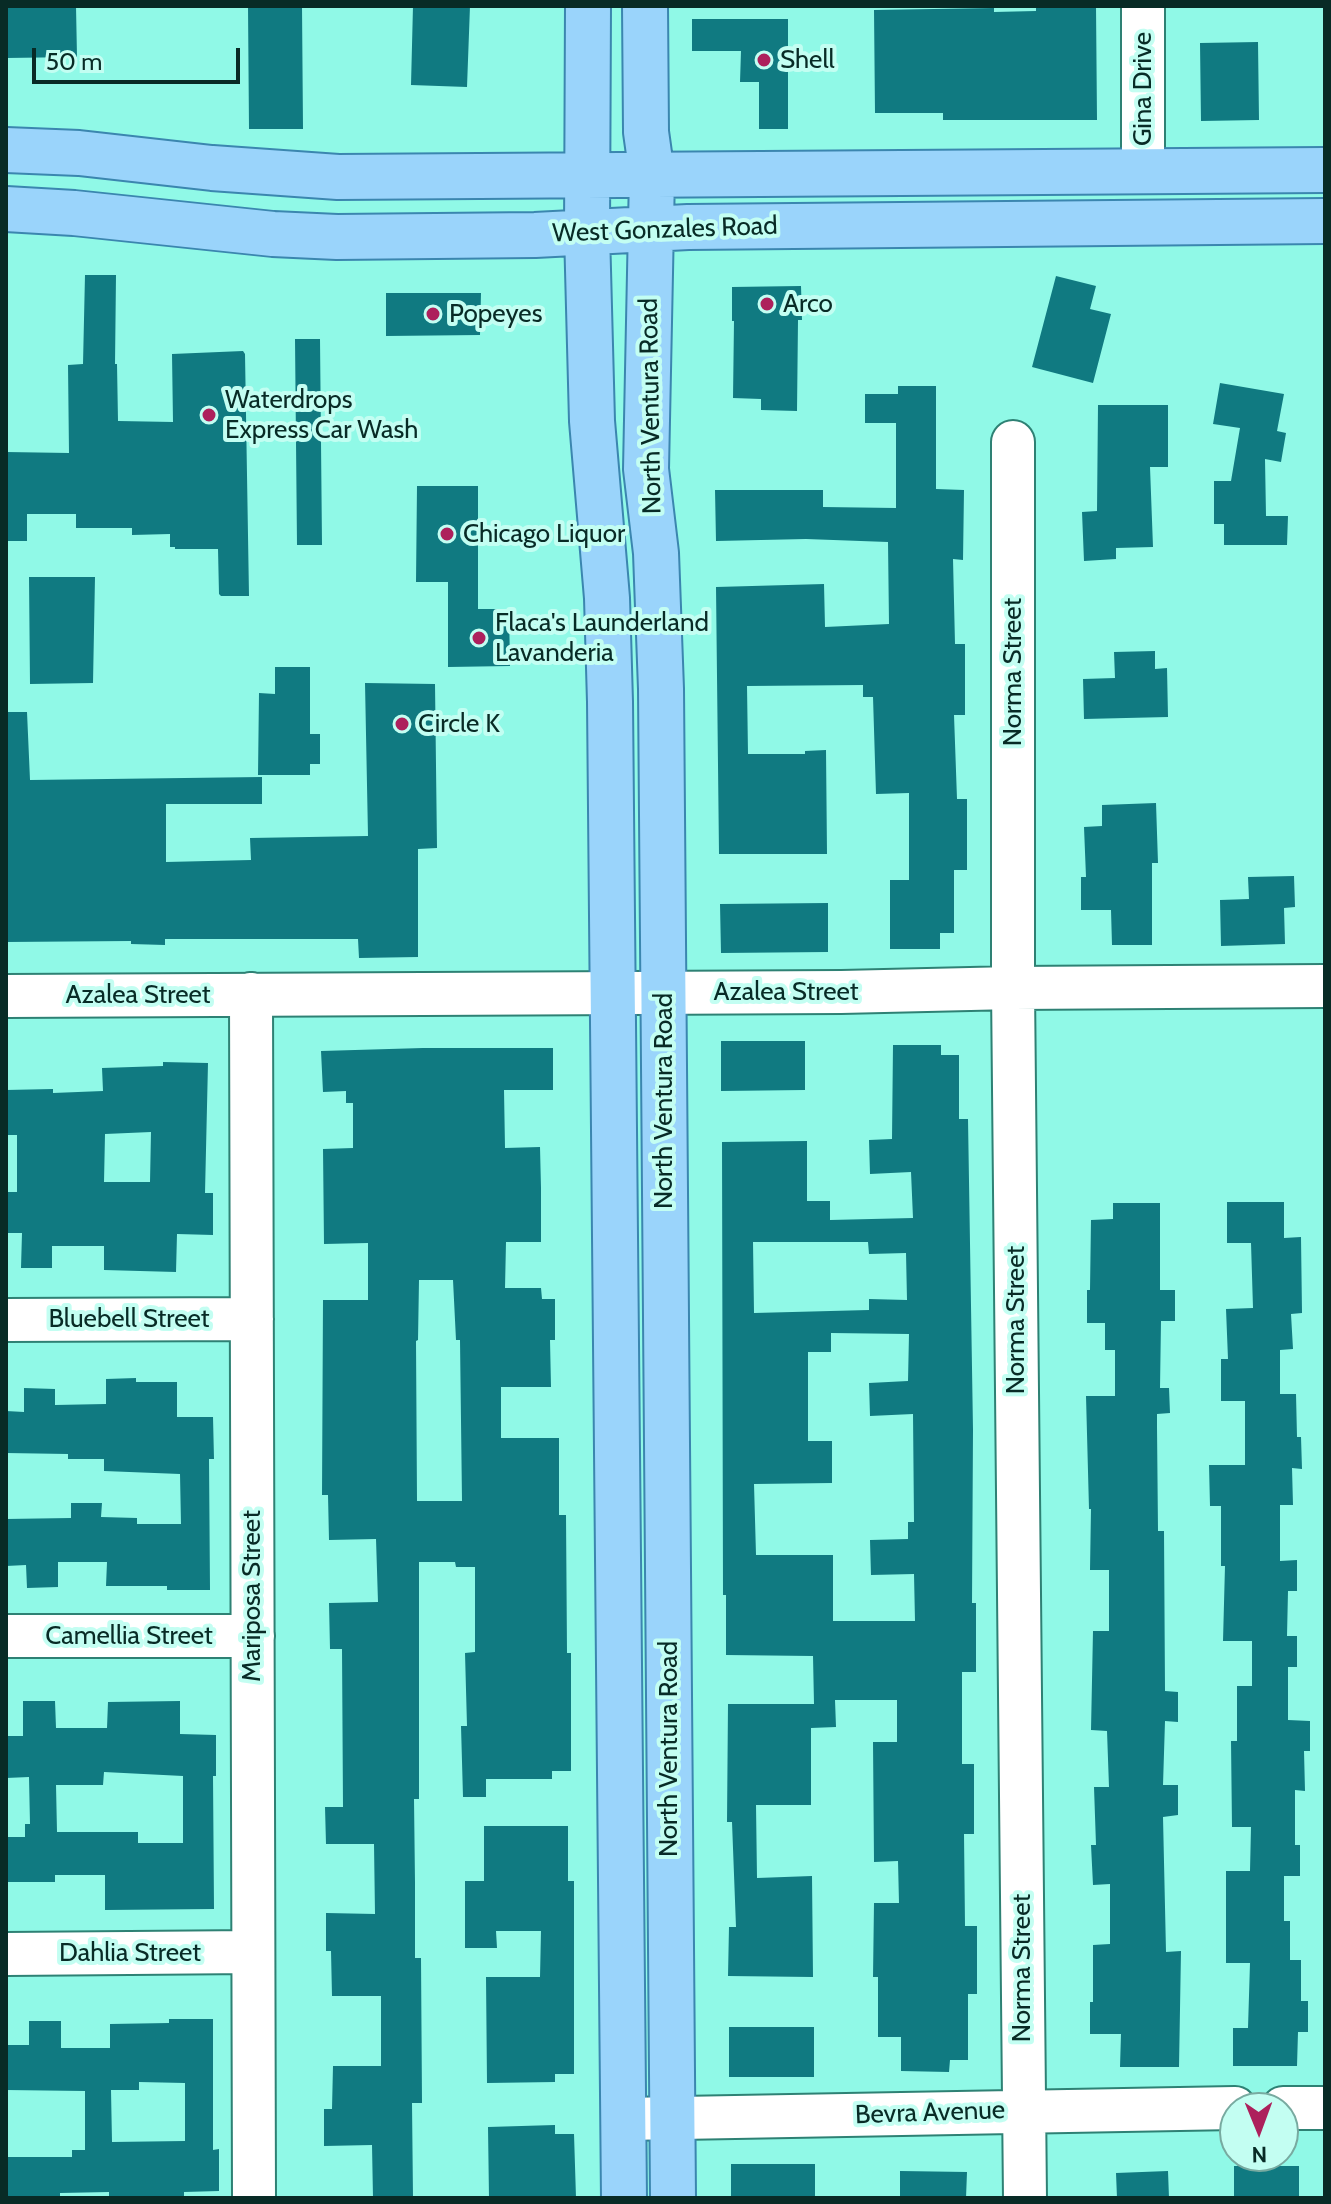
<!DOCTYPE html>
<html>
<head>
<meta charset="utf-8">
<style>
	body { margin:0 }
	#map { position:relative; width:1331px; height:2204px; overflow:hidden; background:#90f9e7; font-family:Cabin,sans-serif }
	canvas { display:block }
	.frame { position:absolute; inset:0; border:8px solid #082b26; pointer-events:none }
	.north { position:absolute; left:1219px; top:2092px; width:80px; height:80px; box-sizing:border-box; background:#c3fef2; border:2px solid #78aaa0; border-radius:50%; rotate:179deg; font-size:22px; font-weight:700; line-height:32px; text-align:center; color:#082b26 }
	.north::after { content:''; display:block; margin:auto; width:28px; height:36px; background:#ad205c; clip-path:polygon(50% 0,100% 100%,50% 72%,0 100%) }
	.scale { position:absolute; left:32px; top:48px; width:208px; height:36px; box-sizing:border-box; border:4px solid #082b26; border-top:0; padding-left:10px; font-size:24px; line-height:28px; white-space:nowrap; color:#082b26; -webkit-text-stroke:6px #c3fef2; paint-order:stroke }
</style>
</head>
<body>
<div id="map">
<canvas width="1331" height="2204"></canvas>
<div class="frame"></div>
<div class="north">N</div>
<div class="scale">50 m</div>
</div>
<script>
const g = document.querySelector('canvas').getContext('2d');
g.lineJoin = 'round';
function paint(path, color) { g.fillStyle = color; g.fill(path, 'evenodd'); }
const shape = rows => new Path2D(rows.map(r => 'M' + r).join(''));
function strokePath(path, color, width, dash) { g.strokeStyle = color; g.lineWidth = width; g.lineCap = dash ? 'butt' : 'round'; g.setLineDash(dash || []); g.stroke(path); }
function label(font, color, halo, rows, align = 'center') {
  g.font = font + ' Cabin,sans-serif'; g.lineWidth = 8; g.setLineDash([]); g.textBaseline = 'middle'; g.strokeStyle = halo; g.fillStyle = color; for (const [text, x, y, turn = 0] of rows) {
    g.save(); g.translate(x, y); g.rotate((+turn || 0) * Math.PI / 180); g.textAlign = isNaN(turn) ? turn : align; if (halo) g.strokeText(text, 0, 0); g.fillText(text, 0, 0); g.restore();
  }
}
const building = shape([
	[6,6,76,6,77,57,6,58],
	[248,6,302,6,303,129,249,129],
	[413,6,470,6,467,87,411,85],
	[1079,6,1096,6,1097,120,943,120,943,113,875,113,874,10,994,8,994,12,1036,11,1036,8],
	[692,19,788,19,788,129,759,129,759,82,740,82,741,51,692,51],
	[1258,42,1259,120,1201,121,1200,43],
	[85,275,116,275,115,364,117,364,118,421,173,422,172,354,243,351,245,354,249,596,221,596,219,594,218,549,175,549,175,547,170,547,170,534,132,535,132,528,76,528,76,514,27,514,27,541,6,541,6,452,69,453,68,365,83,364],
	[1056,276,1096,286,1090,309,1111,314,1093,383,1032,367],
	[801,286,802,320,798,320,797,411,761,410,761,399,733,398,734,321,732,321,732,287],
	[386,293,481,293,480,335,386,336],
	[295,339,320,339,322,545,297,545],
	[1220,383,1284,394,1277,431,1286,433,1281,462,1265,459,1266,516,1288,516,1287,545,1224,545,1224,524,1214,524,1214,481,1231,481,1240,428,1213,424],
	[898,386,936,386,936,489,964,490,963,560,953,559,955,644,965,644,965,715,954,715,957,799,967,799,967,870,954,870,954,933,940,933,940,949,890,949,890,880,909,880,909,793,876,794,873,697,863,697,863,685,747,686,748,754,805,754,805,751,826,750,827,854,719,854,716,587,824,584,825,627,889,624,888,542,806,539,716,541,715,490,823,490,823,507,896,508,896,423,865,423,865,394,898,394],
	[1098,405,1168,405,1168,467,1150,467,1153,547,1116,548,1116,559,1084,561,1082,512,1097,511],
	[417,486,478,486,478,609,509,609,510,666,448,667,448,582,416,582],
	[29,577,95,577,93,683,30,684],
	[1155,651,1155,669,1167,668,1168,717,1084,719,1083,679,1115,678,1114,652],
	[275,667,310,667,310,734,320,734,320,764,310,764,310,775,258,775,259,693,275,694],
	[365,683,435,684,437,848,418,849,418,957,359,958,358,939,165,939,165,945,131,944,131,941,6,942,6,712,27,712,30,780,262,777,262,804,166,804,166,862,251,860,250,838,368,836],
	[1156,803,1158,863,1152,863,1152,945,1112,945,1111,910,1081,910,1081,877,1086,877,1084,827,1102,826,1102,805],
	[1294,876,1295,907,1284,908,1285,944,1221,946,1220,900,1249,899,1248,877],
	[828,903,828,952,721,953,720,904],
	[721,1041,805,1041,805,1090,721,1091],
	[893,1045,941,1045,941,1055,959,1055,959,1119,968,1119,973,1430,972,1603,976,1603,976,1672,962,1672,962,1764,974,1764,974,1834,964,1834,965,1926,977,1926,977,1994,968,1994,968,2060,950,2060,949,2072,901,2071,901,2037,878,2037,878,1977,873,1977,874,1903,899,1903,898,1861,874,1862,873,1742,897,1742,897,1700,835,1700,836,1727,811,1728,811,1805,756,1805,757,1878,812,1876,813,1977,728,1976,729,1927,736,1927,732,1822,727,1822,728,1704,814,1704,813,1656,726,1655,726,1595,723,1595,722,1142,807,1141,807,1201,830,1201,830,1220,913,1218,911,1172,870,1174,869,1140,892,1139],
	[753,1242,868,1242,869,1254,906,1253,907,1300,869,1299,869,1310,754,1313],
	[831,1333,909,1334,908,1381,869,1383,870,1416,913,1414,914,1522,908,1522,908,1539,870,1540,871,1575,914,1574,915,1621,833,1621,833,1555,756,1555,754,1484,832,1483,832,1441,808,1441,808,1352,831,1352],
	[423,1048,553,1048,553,1090,504,1090,505,1148,540,1147,541,1188,541,1242,506,1242,505,1288,541,1288,542,1299,555,1299,555,1340,550,1340,551,1387,501,1387,501,1438,559,1438,559,1515,566,1515,567,1653,571,1653,571,1771,552,1771,552,1779,486,1779,486,1797,463,1797,461,1726,467,1726,465,1653,475,1652,475,1567,456,1567,455,1562,419,1562,419,1799,414,1799,415,1883,415,1958,421,1958,422,2103,412,2103,413,2198,373,2198,372,2145,324,2146,324,2109,332,2109,333,2066,381,2066,381,1996,332,1996,331,1951,326,1951,326,1913,375,1914,374,1844,326,1844,325,1807,343,1807,342,1649,330,1649,329,1603,378,1602,376,1539,329,1540,328,1495,322,1495,323,1300,368,1300,368,1243,324,1244,323,1149,353,1148,353,1103,346,1103,346,1091,323,1092,321,1051],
	[419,1280,453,1280,456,1340,460,1340,462,1501,417,1501,416,1341,418,1340],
	[163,1062,208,1063,205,1193,213,1193,213,1235,177,1234,176,1272,104,1270,104,1246,52,1246,52,1268,21,1268,22,1233,6,1233,6,1192,17,1192,17,1135,6,1135,6,1090,53,1089,53,1093,103,1091,102,1068,163,1066],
	[151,1132,150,1182,104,1182,105,1134],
	[1227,1202,1284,1202,1284,1238,1301,1237,1302,1313,1291,1314,1293,1349,1280,1350,1280,1394,1296,1394,1297,1437,1301,1437,1302,1469,1292,1468,1293,1505,1280,1505,1280,1561,1297,1560,1297,1591,1288,1591,1287,1636,1297,1636,1297,1667,1288,1667,1288,1720,1310,1721,1310,1751,1304,1751,1305,1791,1295,1790,1295,1845,1300,1845,1300,1876,1284,1876,1284,1921,1290,1921,1290,1960,1301,1960,1301,2001,1308,2001,1308,2032,1298,2032,1297,2066,1233,2066,1233,2028,1248,2028,1250,1963,1226,1963,1226,1871,1250,1871,1251,1827,1232,1827,1231,1741,1237,1741,1237,1686,1252,1686,1252,1641,1223,1641,1225,1566,1221,1566,1221,1506,1210,1506,1209,1465,1245,1465,1245,1401,1221,1401,1221,1359,1228,1359,1226,1309,1253,1308,1251,1243,1227,1243],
	[1113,1203,1160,1203,1160,1290,1175,1290,1175,1321,1161,1321,1160,1388,1169,1388,1170,1413,1157,1414,1157,1427,1158,1531,1164,1531,1165,1691,1178,1692,1178,1722,1165,1721,1163,1785,1178,1785,1178,1815,1163,1817,1166,1952,1181,1951,1179,2067,1120,2067,1121,2034,1090,2034,1090,2002,1093,2002,1093,1945,1110,1944,1110,1884,1093,1885,1091,1845,1096,1845,1094,1787,1109,1787,1107,1731,1091,1730,1093,1631,1109,1631,1109,1570,1090,1570,1091,1509,1089,1509,1086,1396,1115,1396,1115,1350,1105,1350,1105,1323,1087,1323,1087,1290,1090,1290,1091,1220,1113,1219],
	[136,1378,136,1382,177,1382,177,1417,213,1417,214,1459,209,1459,210,1590,167,1590,167,1586,106,1586,107,1562,58,1562,58,1587,27,1588,26,1565,6,1566,6,1519,71,1518,71,1503,102,1503,101,1517,137,1518,137,1524,181,1524,180,1474,104,1471,104,1459,68,1459,68,1454,6,1453,6,1411,24,1412,24,1388,55,1389,55,1405,106,1404,106,1379],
	[23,1701,55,1701,56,1728,107,1728,108,1702,180,1701,180,1734,216,1735,216,1776,213,1776,214,1909,105,1910,105,1875,55,1875,55,1882,6,1882,6,1837,25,1837,25,1824,30,1824,29,1777,6,1778,6,1736,23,1736],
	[104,1772,183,1776,183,1843,138,1843,138,1832,57,1832,56,1785,103,1785],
	[484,1826,568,1826,568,1881,574,1881,574,2074,555,2074,555,2082,487,2083,486,1977,540,1977,541,1931,496,1931,497,1948,465,1948,465,1881,484,1881],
	[169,2019,213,2019,213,2150,219,2149,219,2191,184,2192,184,2198,109,2198,109,2192,60,2193,60,2198,6,2198,6,2157,72,2157,72,2150,85,2150,85,2091,6,2090,6,2045,29,2045,29,2021,61,2021,61,2048,110,2048,110,2024,169,2023],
	[139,2082,185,2083,185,2141,112,2142,111,2090,139,2090],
	[729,2027,814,2027,814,2077,729,2077],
	[555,2125,555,2134,574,2134,576,2198,489,2198,488,2127],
	[731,2164,815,2164,815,2198,731,2198],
	[1234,2166,1299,2166,1299,2198,1234,2198],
	[900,2171,967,2172,966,2198,900,2198],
	[1168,2171,1169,2198,1117,2198,1116,2173]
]);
const minor = shape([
	[1143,6,1143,171],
	[1013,442,1013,988,1025,2198],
	[251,994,254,2198],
	[6,996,841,992,1013,988,1325,986],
	[6,1320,252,1319],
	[6,1636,253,1636],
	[6,1954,253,1952],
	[1283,2108,1325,2108],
	[624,2119,1235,2108]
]);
const major = shape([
	[588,6,587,232,592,421,607,598,610,702,624,2198],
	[645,6,646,132,652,175,646,469,656,553,661,689,673,2198],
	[6,150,79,153,212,168,338,177,1325,170],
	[6,209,74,213,273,234,337,237,535,235,688,227,1325,221]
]);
const markers = [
	[764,60,8,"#ad205c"],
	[767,304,8,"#ad205c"],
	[433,314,8,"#ad205c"],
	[209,415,8,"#ad205c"],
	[447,534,8,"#ad205c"],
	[479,638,8,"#ad205c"],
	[402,724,8,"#ad205c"]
];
const poiNames = [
	["Shell",780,60],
	["Arco",783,304],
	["Popeyes",449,314],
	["Waterdrops",225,400],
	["Express Car Wash",225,430],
	["Chicago Liquor",463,534],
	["Flaca's Launderland",495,623],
	["Lavanderia",495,653],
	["Circle K",418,724]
];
const streetNames = [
	["Gina Drive",1143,89,-90],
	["West Gonzales Road",665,230,-2],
	["North Ventura Road",651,406,-91],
	["Norma Street",1013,672,-90],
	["Azalea Street",786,992],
	["Azalea Street",138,995],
	["North Ventura Road",664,1101,-90],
	["Bluebell Street",129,1319],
	["Norma Street",1016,1320,-90],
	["Mariposa Street",252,1596,-90],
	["Camellia Street",129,1636],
	["North Ventura Road",669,1749,-90],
	["Dahlia Street",130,1953],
	["Norma Street",1022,1968,-90],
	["Bevra Avenue",930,2113,-2]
];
paint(building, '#107a81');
strokePath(minor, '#2e8174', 46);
strokePath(major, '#3b86af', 48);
strokePath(minor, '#fff', 42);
strokePath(major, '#9ad4fb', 44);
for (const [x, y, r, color] of markers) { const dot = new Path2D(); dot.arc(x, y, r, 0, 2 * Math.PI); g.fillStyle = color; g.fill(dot); strokePath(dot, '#c3fef2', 3); }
label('26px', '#082b26', '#c3fef2', poiNames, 'left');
label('26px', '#082b26', '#c3fef2', streetNames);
</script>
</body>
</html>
